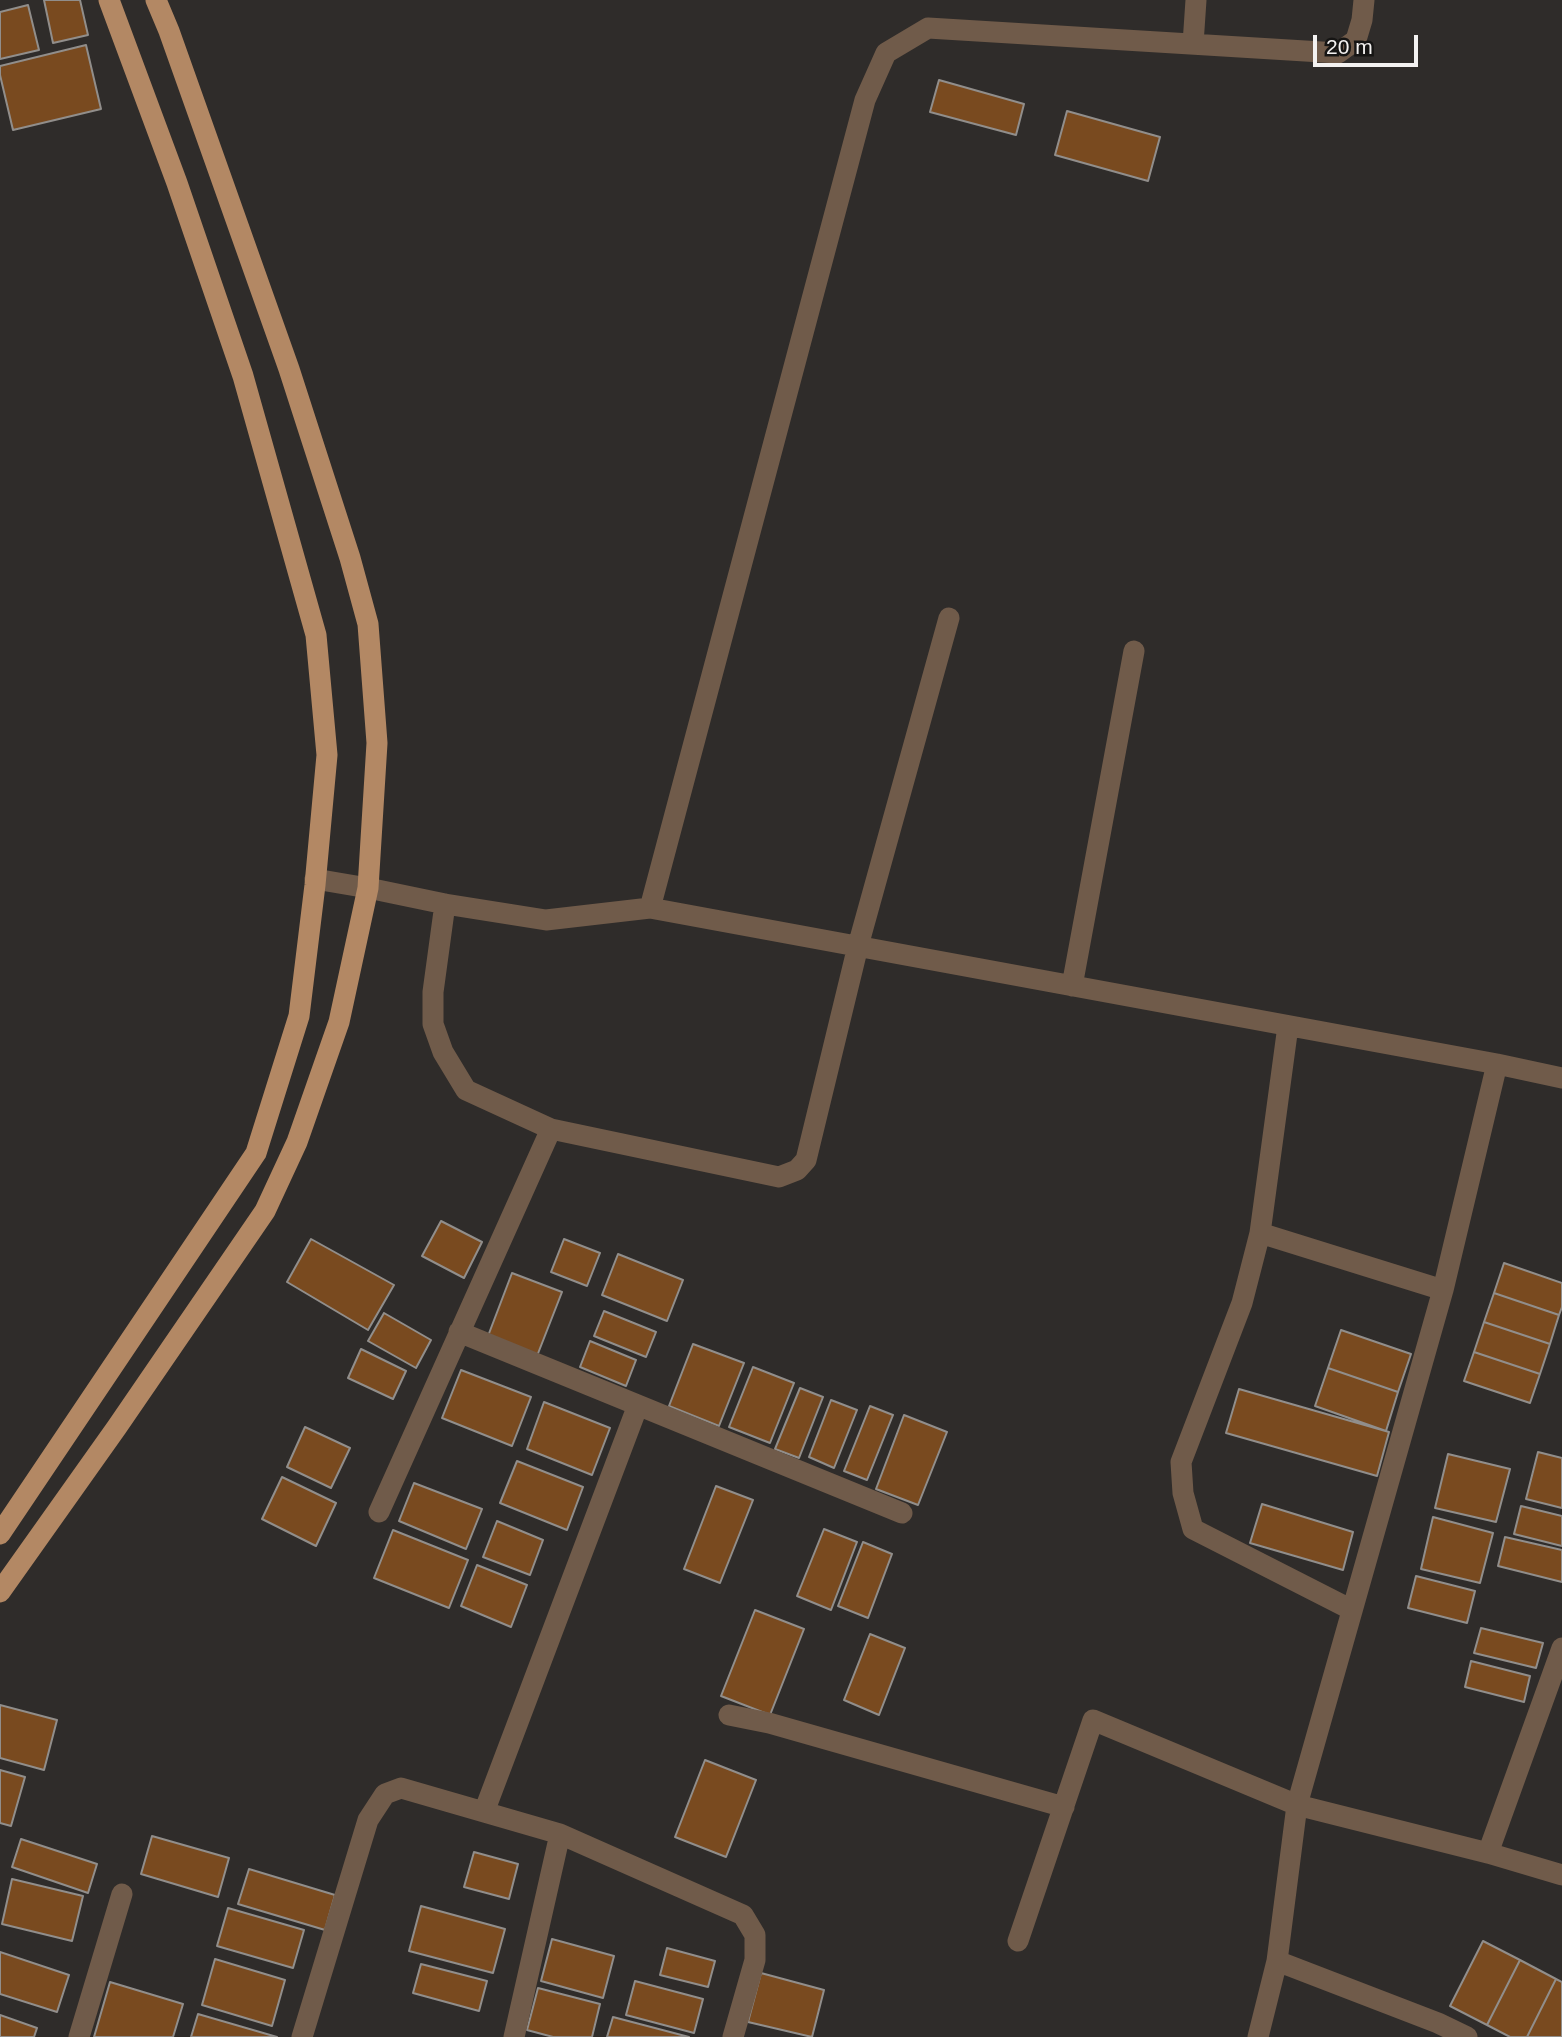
<!DOCTYPE html>
<html>
<head>
<meta charset="utf-8">
<style>
	body { margin:0 }
	#map { position:relative; width:1562px; height:2037px; overflow:hidden; background:#2f2c2a; font-family:Helvetica,sans-serif }
	canvas { display:block }
	.scale { position:absolute; left:1313px; top:35px; width:105px; height:32px; box-sizing:border-box; border:4px solid #f4f2f1; border-top:0; padding-left:9px; font-size:21px; line-height:24px; white-space:nowrap; color:#f4f2f1; -webkit-text-stroke:5px #161514; paint-order:stroke }
</style>
</head>
<body>
<div id="map">
<canvas width="1562" height="2037"></canvas>
<div class="scale">20 m</div>
</div>
<script>
const g = document.querySelector('canvas').getContext('2d');
g.lineJoin = 'round';
function paint(path, color) { g.fillStyle = color; g.fill(path, 'evenodd'); }
const shape = rows => new Path2D(rows.map(r => 'M' + r).join(''));
function strokePath(path, color, width, dash) { g.strokeStyle = color; g.lineWidth = width; g.lineCap = dash ? 'butt' : 'round'; g.setLineDash(dash || []); g.stroke(path); }
const building = shape([
	[44,0,80,0,88,35,53,43,44,0],
	[28,5,39,50,0,59,0,12,28,5],
	[86,45,101,109,13,130,0,75,0,66,86,45],
	[939,80,1024,104,1016,135,930,112,939,80],
	[1067,111,1160,137,1148,181,1055,155,1067,111],
	[441,1221,482,1242,464,1278,422,1256,441,1221],
	[311,1239,394,1285,368,1330,287,1282,311,1239],
	[564,1239,600,1253,587,1286,551,1272,564,1239],
	[618,1254,683,1280,667,1321,602,1295,618,1254],
	[1504,1263,1562,1283,1562,1307,1559,1315,1494,1293,1504,1263],
	[512,1273,562,1292,537,1356,488,1336,512,1273],
	[1494,1293,1559,1315,1550,1344,1484,1322,1494,1293],
	[604,1311,656,1332,646,1357,594,1336,604,1311],
	[384,1313,431,1340,416,1368,368,1341,384,1313],
	[1484,1322,1550,1344,1540,1374,1474,1352,1484,1322],
	[1341,1330,1411,1354,1398,1392,1328,1368,1341,1330],
	[590,1341,636,1360,626,1386,580,1367,590,1341],
	[693,1344,744,1363,719,1426,669,1406,693,1344],
	[361,1349,406,1371,393,1399,348,1378,361,1349],
	[1474,1352,1540,1374,1530,1403,1464,1381,1474,1352],
	[753,1367,794,1383,770,1443,729,1427,753,1367],
	[1328,1368,1398,1392,1386,1431,1315,1406,1328,1368],
	[461,1370,531,1397,512,1446,442,1418,461,1370],
	[800,1388,823,1397,799,1458,775,1449,800,1388],
	[1239,1389,1389,1432,1377,1476,1226,1433,1239,1389],
	[831,1400,857,1410,834,1468,809,1457,831,1400],
	[544,1402,610,1428,592,1475,527,1449,544,1402],
	[870,1406,893,1415,867,1480,844,1471,870,1406],
	[904,1415,947,1432,918,1505,876,1489,904,1415],
	[305,1427,350,1448,331,1488,287,1467,305,1427],
	[1538,1452,1562,1458,1562,1508,1526,1499,1538,1452],
	[1448,1454,1510,1469,1496,1522,1435,1508,1448,1454],
	[517,1461,583,1487,567,1530,500,1503,517,1461],
	[282,1477,336,1503,316,1546,262,1519,282,1477],
	[414,1483,482,1509,466,1549,399,1521,414,1483],
	[716,1486,753,1500,720,1583,684,1569,716,1486],
	[1262,1504,1353,1532,1343,1570,1250,1543,1262,1504],
	[1521,1506,1562,1516,1562,1546,1514,1534,1521,1506],
	[1433,1517,1493,1533,1480,1583,1421,1569,1433,1517],
	[497,1521,543,1540,530,1575,483,1557,497,1521],
	[824,1529,857,1542,831,1610,797,1596,824,1529],
	[393,1530,468,1560,449,1608,374,1578,393,1530],
	[1505,1537,1562,1550,1562,1582,1498,1566,1505,1537],
	[863,1542,892,1554,868,1618,838,1606,863,1542],
	[477,1565,527,1585,511,1627,461,1606,477,1565],
	[1416,1576,1475,1591,1467,1623,1408,1608,1416,1576],
	[755,1610,804,1629,770,1715,721,1696,755,1610],
	[1481,1628,1543,1643,1536,1668,1474,1653,1481,1628],
	[870,1634,905,1648,879,1715,844,1700,870,1634],
	[1471,1661,1530,1676,1524,1702,1465,1687,1471,1661],
	[0,1705,57,1720,44,1770,0,1758,0,1705],
	[705,1760,756,1780,726,1857,675,1837,705,1760],
	[0,1770,25,1777,11,1826,0,1823,0,1770],
	[152,1836,229,1858,218,1897,141,1874,152,1836],
	[21,1839,97,1864,88,1893,12,1867,21,1839],
	[474,1852,518,1864,509,1899,464,1887,474,1852],
	[249,1869,335,1895,325,1930,238,1904,249,1869],
	[12,1879,83,1896,72,1941,2,1924,12,1879],
	[421,1906,505,1929,493,1973,409,1951,421,1906],
	[228,1908,304,1930,293,1968,217,1946,228,1908],
	[552,1939,614,1956,603,1998,541,1981,552,1939],
	[1483,1941,1520,1960,1487,2025,1450,2006,1483,1941],
	[667,1948,715,1961,708,1987,660,1975,667,1948],
	[0,1952,69,1975,57,2012,0,1994,0,1952],
	[215,1959,285,1980,272,2026,202,2005,215,1959],
	[1520,1960,1556,1979,1527,2037,1510,2037,1487,2025,1520,1960],
	[421,1964,487,1981,479,2011,413,1993,421,1964],
	[761,1973,824,1990,812,2037,748,2022,761,1973],
	[1556,1979,1562,1982,1562,2037,1527,2037,1556,1979],
	[635,1981,703,1999,694,2033,626,2015,635,1981],
	[110,1982,183,2004,173,2037,94,2037,110,1982],
	[538,1988,600,2004,592,2037,553,2037,527,2030,538,1988],
	[198,2014,277,2037,191,2037,198,2014],
	[0,2015,37,2028,34,2037,0,2037,0,2015],
	[613,2017,689,2037,607,2037,613,2017]
]);
const minor = shape([
	[1193,44,1196,0],
	[315,879,368,888,445,904,546,920,650,908,1497,1064,1443,1290,1297,1805,1277,1961,1258,2037],
	[650,908,865,100,886,53,928,28,1338,53,1356,40,1362,20,1364,0],
	[1072,986,1134,651],
	[1288,1026,1260,1233,1242,1303,1181,1462,1183,1493,1193,1529,1352,1610],
	[1497,1064,1562,1078],
	[551,1129,779,1177,797,1170,806,1160,858,946,949,618],
	[1260,1233,1443,1290],
	[459,1332,902,1513],
	[379,1512,551,1129,466,1090,443,1052,433,1024,433,992,445,904],
	[729,1715,769,1723,1064,1807],
	[484,1812,638,1405],
	[1488,1853,1562,1648],
	[1018,1941,1093,1720,1297,1805,1488,1853,1562,1875],
	[1277,1961,1438,2023,1467,2037],
	[79,2037,122,1894],
	[302,2037,368,1820,385,1794,401,1788,560,1834,743,1915,755,1935,755,1960,733,2037],
	[514,2037,560,1834]
]);
const primary = shape([
	[0,1534,256,1153,299,1016,315,885,327,755,316,635,243,376,177,183,109,0],
	[0,1592,117,1427,265,1211,297,1142,339,1022,368,888,377,743,368,624,350,558,289,369,169,31,156,0]
]);
paint(building, '#794a1f');
strokePath(building, '#918e8b', 2);
strokePath(minor, '#705b4a', 21);
strokePath(primary, '#b38864', 21);
</script>
</body>
</html>
